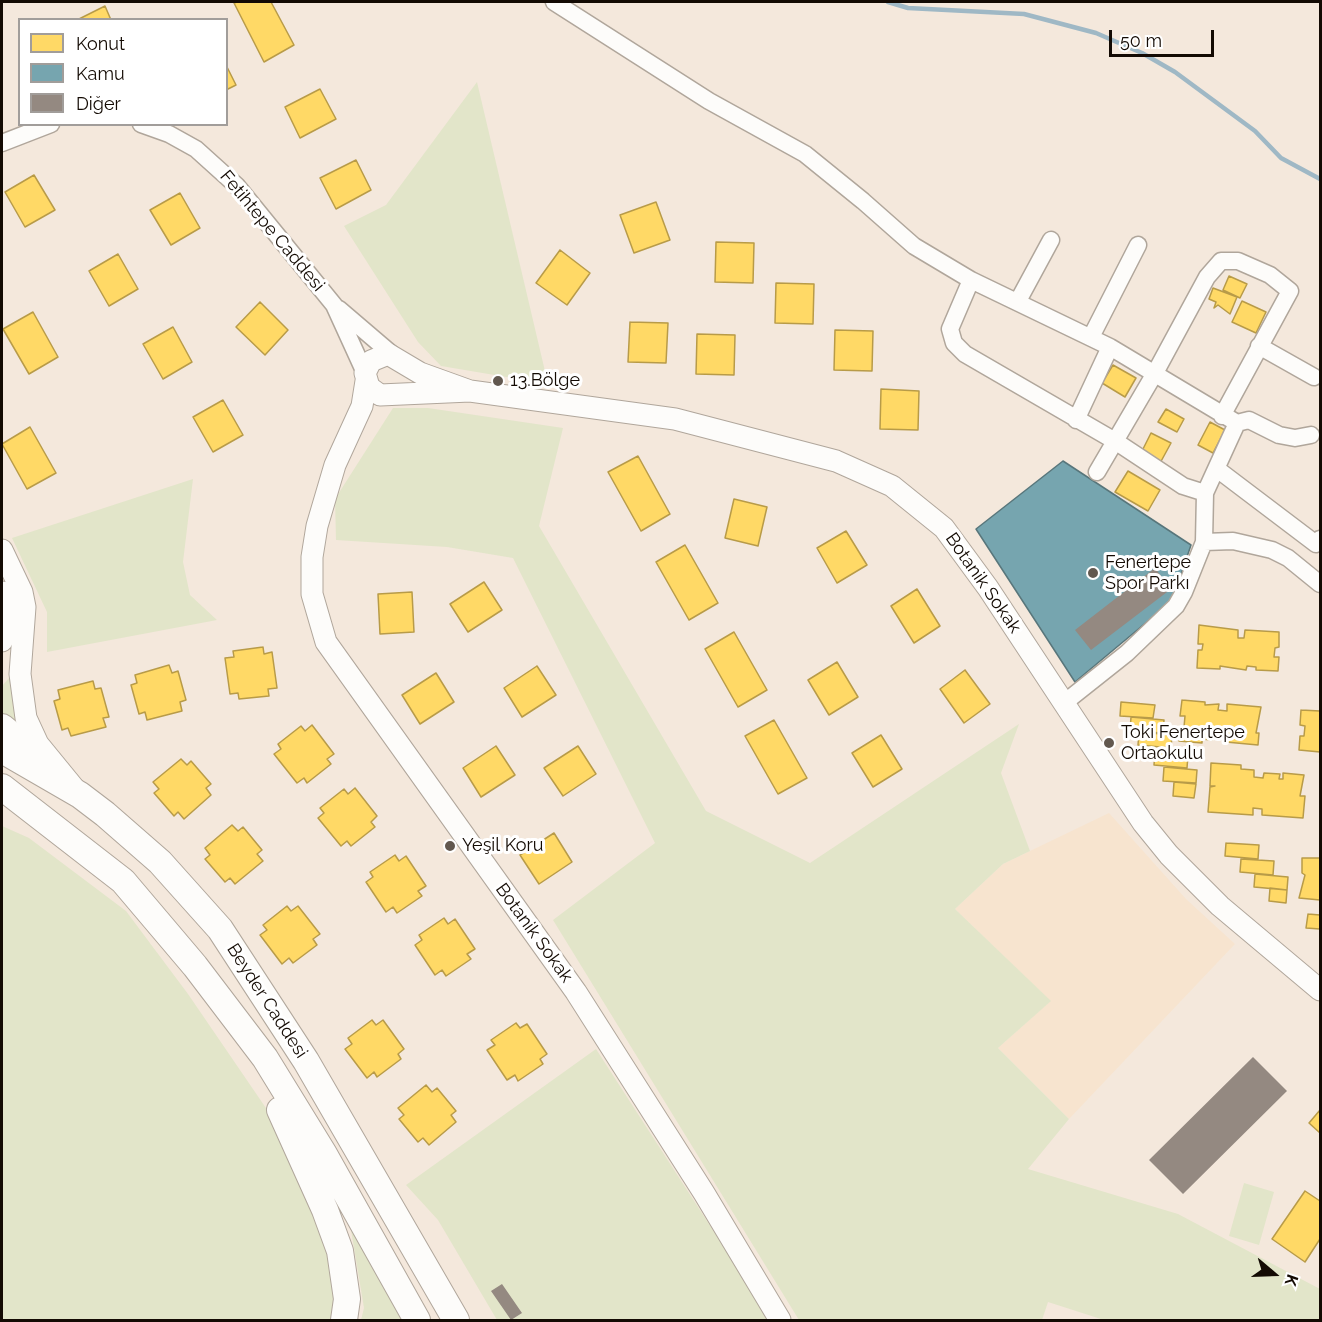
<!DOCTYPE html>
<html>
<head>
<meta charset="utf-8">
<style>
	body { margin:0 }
	#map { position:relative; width:1322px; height:1322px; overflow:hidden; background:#f4e8dc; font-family:Raleway,sans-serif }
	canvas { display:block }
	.frame { position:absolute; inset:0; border:3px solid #130a03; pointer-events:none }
	.legend { position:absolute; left:18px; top:18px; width:210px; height:108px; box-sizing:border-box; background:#fff; border:2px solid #a19d9a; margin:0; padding:8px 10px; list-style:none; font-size:18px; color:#130a03 }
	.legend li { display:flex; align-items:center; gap:12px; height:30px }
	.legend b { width:30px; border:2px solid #a19d9a }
	.north { position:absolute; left:1244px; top:1244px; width:60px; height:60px; -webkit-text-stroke:4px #fff; paint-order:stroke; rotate:109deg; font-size:16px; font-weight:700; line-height:24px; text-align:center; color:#130a03 }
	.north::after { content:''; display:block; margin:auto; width:21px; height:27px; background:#130a03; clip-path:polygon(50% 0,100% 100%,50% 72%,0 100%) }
	.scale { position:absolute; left:1109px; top:30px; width:105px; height:27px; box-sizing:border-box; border:3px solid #130a03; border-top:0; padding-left:8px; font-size:18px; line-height:21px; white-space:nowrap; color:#130a03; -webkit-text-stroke:4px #fff; paint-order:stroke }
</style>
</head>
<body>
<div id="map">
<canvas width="1322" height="1322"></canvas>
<div class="frame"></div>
<ul class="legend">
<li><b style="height:16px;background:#ffd966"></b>Konut</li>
<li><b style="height:16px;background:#76a5af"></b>Kamu</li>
<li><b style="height:16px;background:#948981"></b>Diğer</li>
</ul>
<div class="north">K</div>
<div class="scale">50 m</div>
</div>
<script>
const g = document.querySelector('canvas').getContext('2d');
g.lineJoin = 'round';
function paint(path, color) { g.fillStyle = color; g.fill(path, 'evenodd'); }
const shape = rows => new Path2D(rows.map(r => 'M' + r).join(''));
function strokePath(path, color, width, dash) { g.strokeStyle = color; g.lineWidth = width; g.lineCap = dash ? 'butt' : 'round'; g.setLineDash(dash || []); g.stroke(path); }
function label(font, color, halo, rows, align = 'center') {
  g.font = font + ' Raleway,sans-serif'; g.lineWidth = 6; g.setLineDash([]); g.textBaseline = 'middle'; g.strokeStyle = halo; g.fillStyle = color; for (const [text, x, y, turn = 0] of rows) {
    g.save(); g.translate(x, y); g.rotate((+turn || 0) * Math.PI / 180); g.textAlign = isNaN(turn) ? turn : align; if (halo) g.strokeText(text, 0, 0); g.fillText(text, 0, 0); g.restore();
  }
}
const built = shape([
	[1109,813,1186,899,1235,944,1069,1119,998,1048,1050,1001,955,909,1003,864]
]);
const green = shape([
	[477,82,548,384,441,366,418,342,344,226,386,205],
	[393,408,428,408,563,428,539,526,706,811,810,863,1019,724,1001,773,1030,851,1003,864,955,909,1051,1001,998,1048,1069,1119,1028,1169,1178,1214,1320,1289,1320,1320,1104,1320,1048,1302,1042,1320,799,1320,553,920,655,843,513,558,447,547,336,540,335,499],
	[193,479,183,562,190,595,217,620,47,652,47,612,12,538],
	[16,670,20,729,2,716,2,686],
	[2,826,29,838,126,911,188,994,268,1111,322,1231,336,1291,333,1320,2,1320],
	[596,1049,771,1320,497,1320,438,1220,406,1185],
	[1244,1183,1274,1192,1259,1245,1229,1236],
	[351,1230,404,1320,361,1320,364,1308]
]);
const homes = shape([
	[237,2,271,2,294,45,264,62,234,3,237,2],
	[105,6,111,20,77,20,105,6],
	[226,65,236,85,226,90,226,65],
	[320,89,336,119,300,138,285,107,320,89],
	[356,160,371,190,336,209,320,178,356,160],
	[34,175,55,210,25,227,5,192,34,175],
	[180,193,200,228,171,245,150,210,180,193],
	[656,202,670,240,634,253,620,215,656,202],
	[716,242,754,243,753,283,715,282,716,242],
	[560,250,590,273,567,305,536,283,560,250],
	[118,254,138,289,109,306,89,271,118,254],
	[1229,276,1247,284,1240,298,1223,290,1229,276],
	[776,283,814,284,813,324,775,323,776,283],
	[1213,288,1237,297,1230,314,1218,305,1214,308,1216,302,1209,299,1213,288],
	[1242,301,1266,312,1256,333,1232,322,1242,301],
	[260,302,288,330,265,355,236,327,260,302],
	[33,312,58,357,29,374,3,329,33,312],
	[630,322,668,323,666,363,628,362,630,322],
	[173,327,192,362,163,379,143,344,173,327],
	[835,330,873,331,872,371,834,370,835,330],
	[697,334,735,335,734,375,696,374,697,334],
	[1113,365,1136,378,1125,397,1102,383,1113,365],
	[881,389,919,391,918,430,880,429,881,389],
	[223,400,243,435,213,452,193,417,223,400],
	[1166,409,1184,419,1177,432,1158,422,1166,409],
	[1210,422,1225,430,1213,453,1198,445,1210,422],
	[30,427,56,473,27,489,2,444,30,427],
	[1151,433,1171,443,1159,465,1140,455,1151,433],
	[638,456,670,514,641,531,608,472,638,456],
	[1128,471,1160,490,1148,511,1115,492,1128,471],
	[734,499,767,507,758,546,725,538,734,499],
	[846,531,867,565,837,583,817,548,846,531],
	[685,545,718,603,689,620,656,562,685,545],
	[484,582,502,610,468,632,450,604,484,582],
	[917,589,940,626,914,643,891,606,917,589],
	[412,592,414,632,380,634,378,594,412,592],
	[1199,625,1238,630,1238,638,1244,638,1245,630,1279,632,1279,647,1275,648,1274,657,1279,657,1278,671,1256,670,1256,667,1247,666,1246,670,1220,666,1220,669,1197,668,1198,650,1202,650,1203,644,1198,644,1199,625],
	[734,632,767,690,738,707,705,649,734,632],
	[263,647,264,654,272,652,277,688,268,689,269,696,239,699,238,693,230,694,225,658,234,657,233,651,263,647],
	[837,662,858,697,829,715,808,680,837,662],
	[169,665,172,673,178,671,186,700,180,702,182,711,147,720,145,712,139,714,131,685,137,683,135,675,169,665],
	[537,666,556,695,522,717,504,688,537,666],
	[965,670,990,704,964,723,940,689,965,670],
	[436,673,454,702,420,724,402,695,436,673],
	[93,681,95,689,101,688,109,717,103,718,106,727,71,736,68,728,62,730,54,701,60,699,58,690,93,681],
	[1182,700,1205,702,1205,705,1219,704,1218,710,1227,711,1227,704,1261,707,1256,733,1259,733,1258,745,1226,742,1227,731,1213,730,1212,740,1202,739,1202,743,1179,741,1180,726,1184,727,1185,716,1180,716,1182,700],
	[1121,702,1155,705,1153,718,1120,716,1121,702],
	[1301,710,1320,711,1320,752,1299,750,1300,736,1304,736,1305,726,1300,725,1301,710],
	[1131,717,1164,720,1163,733,1130,731,1131,717],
	[774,720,807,778,778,794,745,736,774,720],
	[312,725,334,754,327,759,331,764,307,783,304,778,297,783,274,754,281,749,278,744,301,726,305,731,312,725],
	[1139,732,1172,735,1171,748,1138,745,1139,732],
	[881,735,902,769,873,787,852,753,881,735],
	[496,746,515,775,481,797,463,768,496,746],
	[578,746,596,774,563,796,544,768,578,746],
	[1155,752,1188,755,1187,768,1154,765,1155,752],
	[181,759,187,765,191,761,211,784,206,788,211,795,184,819,178,812,174,816,154,793,159,789,153,782,181,759],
	[1211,763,1241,765,1241,769,1254,770,1254,777,1263,778,1264,773,1280,774,1279,779,1283,779,1283,773,1304,775,1300,796,1305,796,1303,818,1262,815,1262,809,1253,808,1253,815,1208,812,1210,787,1215,786,1210,786,1211,763],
	[1164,767,1197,770,1196,783,1163,781,1164,767],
	[1174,782,1196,784,1194,798,1173,796,1174,782],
	[355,788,377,816,371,822,375,827,351,846,347,841,341,846,318,818,324,813,320,808,344,789,348,794,355,788],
	[232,825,238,831,243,827,262,850,257,854,263,861,235,884,230,878,225,882,205,859,210,855,205,848,232,825],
	[554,833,572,862,539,884,520,855,554,833],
	[1226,843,1259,845,1258,859,1225,856,1226,843],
	[395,855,399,861,406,856,426,886,418,891,422,896,397,913,393,907,386,912,366,882,373,877,370,872,395,855],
	[1302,858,1320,858,1320,900,1299,898,1305,875,1302,873,1302,858],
	[1241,859,1274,861,1273,875,1240,872,1241,859],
	[1255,874,1288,877,1287,890,1254,887,1255,874],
	[1270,888,1287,890,1286,903,1269,901,1270,888],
	[287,906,291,911,298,906,320,934,313,939,317,945,293,963,289,958,282,964,260,935,267,930,263,925,287,906],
	[1308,914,1320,915,1320,929,1306,928,1308,914],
	[444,918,448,924,455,919,475,949,467,954,471,959,446,976,442,970,435,975,415,945,422,940,419,935,444,918],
	[372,1020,376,1025,383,1020,404,1049,398,1054,401,1059,377,1077,374,1072,367,1078,345,1049,352,1044,348,1038,372,1020],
	[516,1023,520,1028,527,1024,547,1054,540,1059,543,1064,518,1081,515,1075,507,1080,487,1050,495,1045,491,1040,516,1023],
	[426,1085,432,1092,437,1088,456,1111,451,1115,456,1122,429,1145,423,1138,418,1142,399,1119,404,1115,398,1108,426,1085],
	[1320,1110,1320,1133,1309,1123,1320,1110],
	[1305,1191,1320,1201,1320,1239,1305,1262,1272,1239,1305,1191]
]);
const public = shape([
	[1063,461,1191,545,1172,601,1075,682,976,529,1063,461]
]);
const stream = shape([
	[888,2,908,8,1024,14,1096,33,1142,53,1175,72,1255,131,1281,158,1320,179]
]);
const building = shape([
	[1155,568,1171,589,1091,650,1075,630],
	[1253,1057,1287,1091,1183,1194,1149,1160],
	[502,1284,522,1313,511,1320,491,1291]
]);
const minor = shape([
	[554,2,709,101,805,154,863,201,914,246,971,280,1110,347,1237,423],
	[141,124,169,134,196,149,237,186,334,305,365,373],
	[2,143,51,124],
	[971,280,950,329,954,343,965,354,1115,441,1183,486,1205,493],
	[1018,301,1051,240],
	[339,309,394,356],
	[1091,337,1138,245],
	[1259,346,1314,377],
	[1076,420,1110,347],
	[1217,469,1316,544,1320,539],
	[1097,472,1155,373,1207,277,1221,261,1238,261,1270,275,1290,291,1222,416],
	[1204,542,1205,493,1237,423,1249,420,1279,435,1295,438,1311,435],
	[1064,703,1127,653,1176,606,1184,592,1204,542,1233,541,1272,550,1288,558,1320,584]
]);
const major = shape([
	[366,381,362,406,335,465,317,526,312,557,312,594,326,642,576,992,704,1193,780,1320],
	[470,391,420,373,388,354,371,361,365,373,369,387,380,395,470,391,675,419,836,461,892,486,944,528,988,588,1143,823,1169,855,1220,906,1320,990],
	[2,550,22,592,25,607,20,674,26,718,38,744,74,788],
	[2,592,6,621,2,641]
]);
const highway = shape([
	[2,727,42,760],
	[2,750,80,795,105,814,160,862,220,929,306,1061,456,1320],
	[2,787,123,881,195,966,265,1058,324,1154,417,1320],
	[280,1110,325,1210,340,1251,347,1299,344,1320]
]);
const markers = [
	[498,381,6,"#62584f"],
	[1093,573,6,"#62584f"],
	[1109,743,6,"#62584f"],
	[450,846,6,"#62584f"]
];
const streetNames = [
	["Fetihtepe Caddesi",272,231,50],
	["Botanik Sokak",983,583,55],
	["Botanik Sokak",534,933,54],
	["Beyder Caddesi",267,1001,57]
];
const poiNames = [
	["13.Bölge",510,381],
	["Fenertepe",1105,563],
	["Spor Parkı",1105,584],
	["Toki Fenertepe",1121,733],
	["Ortaokulu",1121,754],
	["Yeşil Koru",462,846]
];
paint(built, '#f7e4cf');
paint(green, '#e2e5c9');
paint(homes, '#ffd966');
strokePath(homes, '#b89b48', 1.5);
paint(public, '#76a5af');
strokePath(public, '#58767b', 1.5);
strokePath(stream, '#9fb8c5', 4.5);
paint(building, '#948981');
strokePath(minor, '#b0a69b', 19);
strokePath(major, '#b0a69b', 23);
strokePath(highway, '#b0a69b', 28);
strokePath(minor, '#fdfcfa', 16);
strokePath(major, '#fdfcfa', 21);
strokePath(highway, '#fdfcfa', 26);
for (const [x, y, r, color] of markers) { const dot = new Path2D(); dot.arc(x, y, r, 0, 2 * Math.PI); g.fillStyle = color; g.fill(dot); strokePath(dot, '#fff', 2); }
label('18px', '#130a03', '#fff', streetNames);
label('18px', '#130a03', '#fff', poiNames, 'left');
</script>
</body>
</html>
